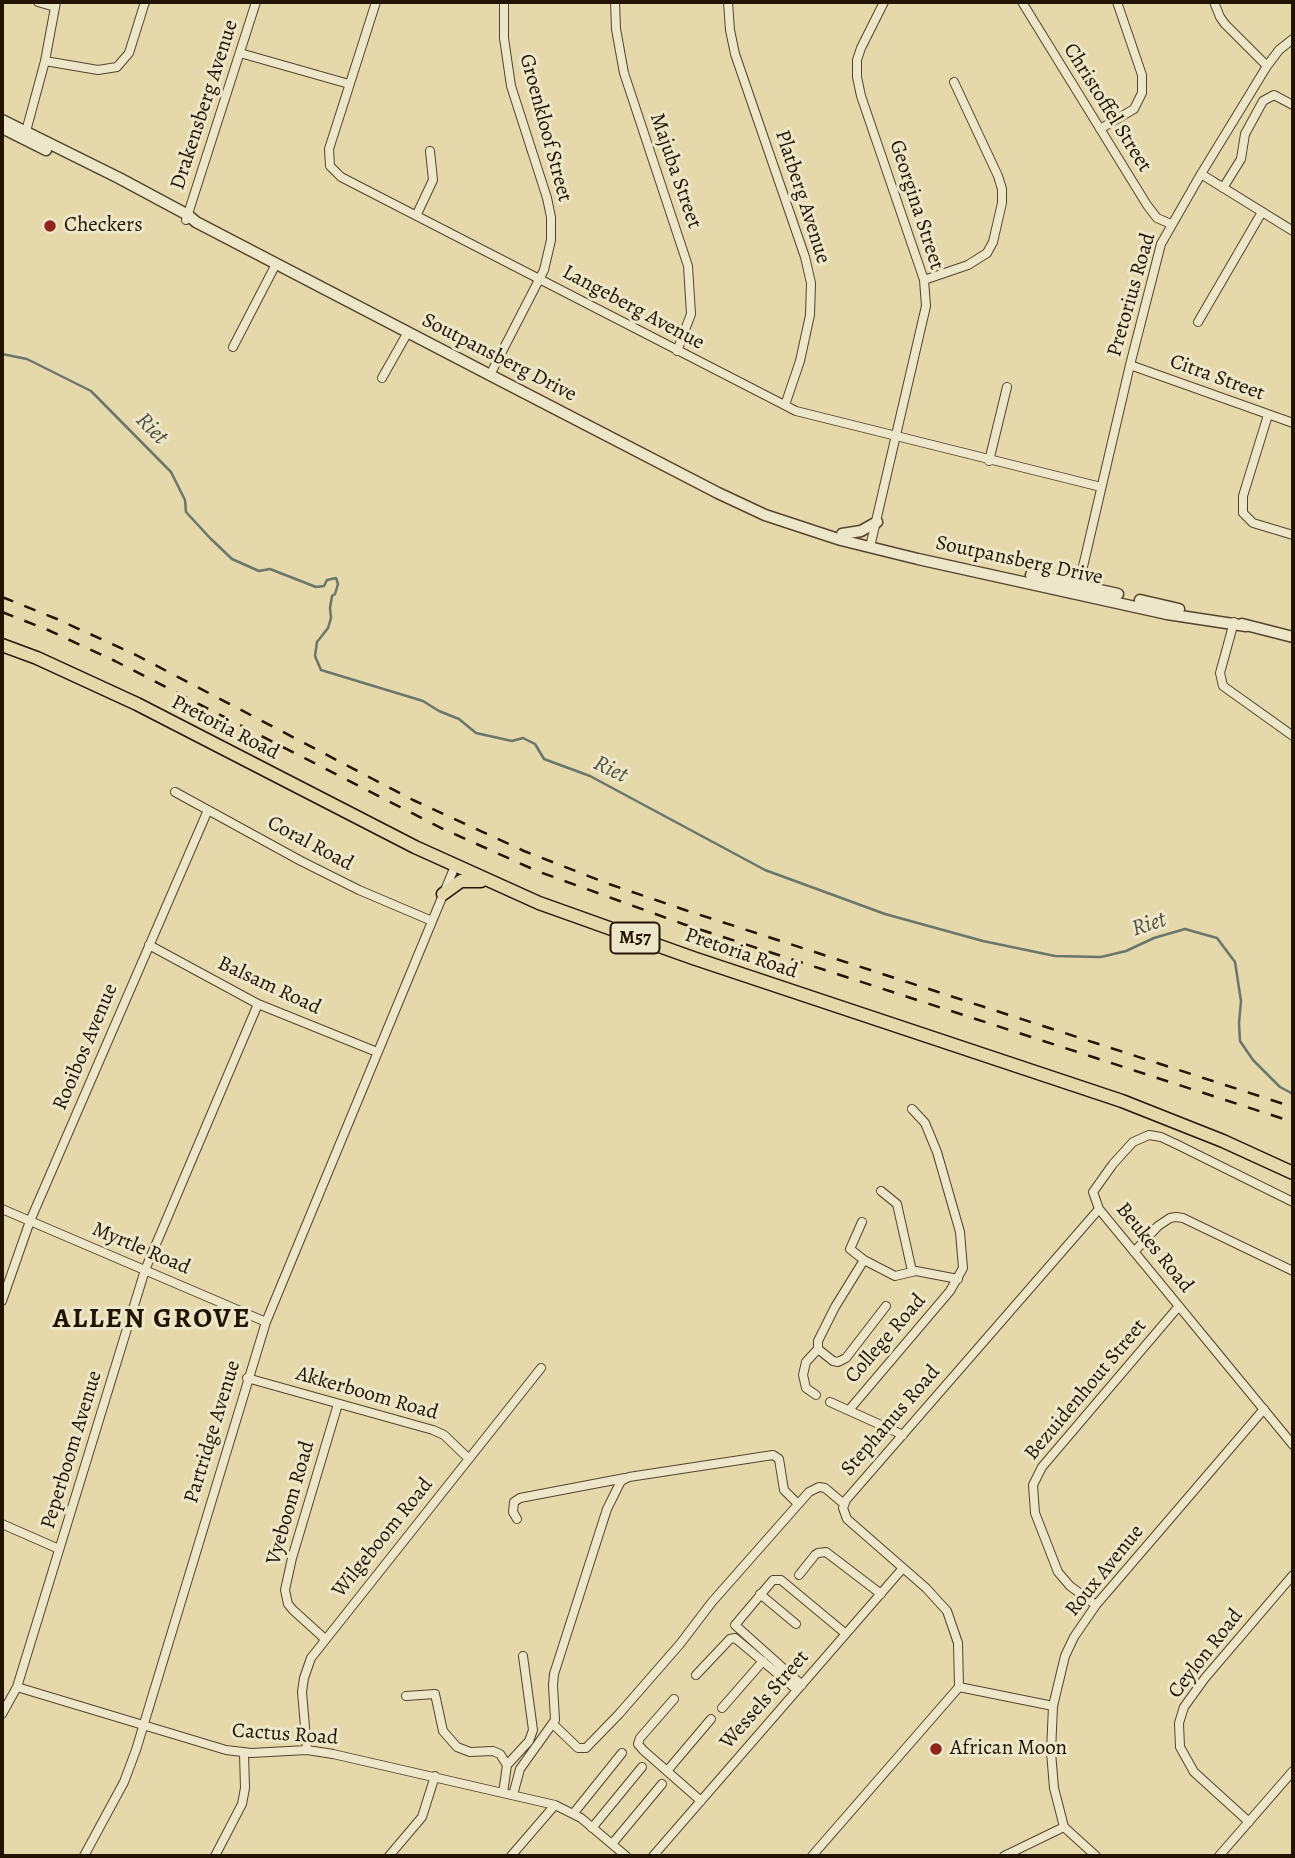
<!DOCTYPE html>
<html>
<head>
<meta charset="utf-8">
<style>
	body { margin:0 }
	#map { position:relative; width:1295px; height:1858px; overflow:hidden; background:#e5d8aa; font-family:Alegreya,serif }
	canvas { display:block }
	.frame { position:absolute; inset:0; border:4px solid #221302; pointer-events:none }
</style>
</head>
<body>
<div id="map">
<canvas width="1295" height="1858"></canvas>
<div class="frame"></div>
</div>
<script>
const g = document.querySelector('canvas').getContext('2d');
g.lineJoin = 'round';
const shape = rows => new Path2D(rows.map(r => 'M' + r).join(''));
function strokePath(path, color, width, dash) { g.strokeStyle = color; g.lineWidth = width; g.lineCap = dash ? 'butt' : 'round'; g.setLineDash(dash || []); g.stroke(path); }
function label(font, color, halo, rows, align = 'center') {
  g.font = font + ' Alegreya,serif'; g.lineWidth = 6; g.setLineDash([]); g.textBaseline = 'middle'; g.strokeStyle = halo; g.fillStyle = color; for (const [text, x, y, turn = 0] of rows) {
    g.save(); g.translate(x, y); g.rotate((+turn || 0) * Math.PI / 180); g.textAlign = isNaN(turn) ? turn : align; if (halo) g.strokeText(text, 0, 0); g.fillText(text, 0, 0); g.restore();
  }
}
const stream = shape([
	[2,354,27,359,91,391,171,472,185,500,186,512,210,538,232,559,259,571,270,569,316,587,324,586,327,580,336,578,338,584,335,594,332,596,330,608,331,618,328,628,317,642,315,656,321,670,423,701,439,711,459,719,476,733,512,741,523,738,535,744,544,759,590,776,765,870,885,914,983,941,1055,956,1101,957,1126,951,1154,938,1185,929,1217,938,1235,962,1241,1001,1239,1023,1240,1041,1253,1060,1280,1087,1293,1094]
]);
const minor = shape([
	[38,2,55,7],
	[376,2,329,149,330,166,341,177,796,411,1101,487],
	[615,2,616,29,624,73,688,266,691,314,677,351],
	[728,2,730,30,735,54,805,257,811,283,810,315,800,361,785,405],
	[1022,2,1147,205,1157,218,1171,224],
	[1214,2,1220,17,1225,24,1267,66],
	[240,53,349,84],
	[45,61,98,70,117,67,129,53,145,2],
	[1100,129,1134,109,1142,93,1142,75,1117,2],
	[25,135,45,61,56,2],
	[1201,174,1293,231],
	[1223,188,1241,159,1245,134,1263,101,1274,95,1293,105],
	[417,214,433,180,430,151],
	[186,220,256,2],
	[924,280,968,265,987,253,993,242,1002,203,1002,189,998,176,954,82],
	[1198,322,1262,212],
	[233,347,276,264],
	[1130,365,1293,423],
	[490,375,544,270,551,240,551,217,547,198,511,86,504,38,504,2],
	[382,378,408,332],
	[1268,415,1243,496,1243,513,1253,523,1293,535],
	[989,461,1007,387],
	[870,547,926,306,924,280,861,96,857,77,857,60,861,48,884,2],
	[1078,588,1130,365,1161,244,1201,174,1267,66,1279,50,1293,39],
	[1234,622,1220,673,1223,686,1293,736],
	[175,792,301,861,359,890,432,921],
	[149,945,258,1004,377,1052],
	[881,1191,897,1204,912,1271],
	[1293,1202,1178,1145,1161,1137,1149,1135,1133,1142,1113,1164,1093,1192,1099,1209,1293,1445],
	[2,1209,266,1322],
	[862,1222,850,1249,864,1260,895,1276,916,1271,958,1279],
	[1134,1252,1158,1226,1170,1218,1176,1217,1183,1218,1293,1271],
	[864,1260,835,1307,818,1341,818,1349,833,1361,838,1362,846,1358,886,1306],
	[2,1301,30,1221,208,810],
	[247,1378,433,1430,444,1435,469,1459],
	[816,1395,806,1388,803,1375,806,1362,818,1349],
	[830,1402,903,1435],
	[849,1410,950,1291,963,1268,960,1232,937,1152,925,1123,912,1109],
	[517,1519,513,1512,514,1502,520,1498,625,1478],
	[2,1524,59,1549],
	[799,1575,815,1555,818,1553,826,1552,881,1594],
	[760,1594,796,1624],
	[1096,1605,1070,1586,1058,1572,1035,1513,1033,1485,1042,1467,1179,1306],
	[325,1639,293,1610,288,1604,285,1590,292,1558,338,1404],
	[696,1675,730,1639,735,1638,797,1690],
	[802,1685,735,1625,773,1580,781,1580,846,1634],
	[17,1687,226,1750,251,1753,307,1750,333,1754,555,1805,581,1818,626,1856],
	[959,1687,1053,1706],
	[406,1696,435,1694,443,1731,457,1747,470,1752,493,1751,500,1754,507,1765,503,1793],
	[674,1699,640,1738,638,1744,643,1750,701,1801],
	[722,1708,763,1661],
	[2,1714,17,1687,145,1270,258,1004],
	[553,1724,578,1748,586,1748,619,1714,680,1644,712,1602,809,1492,819,1487,825,1488,844,1504],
	[307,1750,302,1692,304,1678,311,1658,541,1368],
	[507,1765,529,1741,533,1730,523,1656],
	[667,1771,711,1719],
	[513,1795,520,1769,555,1720,553,1685,554,1674,607,1509,621,1481,629,1477,773,1455,779,1459,784,1490,798,1504],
	[573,1814,622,1753],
	[1249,1822,1194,1772,1180,1747,1179,1723,1184,1707,1205,1678,1293,1575],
	[592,1828,642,1767],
	[612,1844,662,1784],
	[84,1856,124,1782,136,1750,266,1322,455,866],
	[215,1856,242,1804,245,1788,244,1753],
	[389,1856,422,1817,435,1776],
	[511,1856,555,1805],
	[653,1856,903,1568],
	[812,1856,959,1687,958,1643,947,1611,926,1588,847,1519,843,1508,846,1500,1099,1209],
	[1004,1856,1064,1827],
	[1096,1856,1064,1827,1054,1788,1051,1752,1053,1706,1065,1656,1074,1637,1096,1605,1264,1409],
	[1219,1856,1293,1771]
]);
const tertiary = shape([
	[2,120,119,178,188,215,196,222,490,375,718,493,765,515,841,540,918,559,1167,614,1246,626],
	[2,128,46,150],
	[842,534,861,531,877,522],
	[1031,575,1118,594],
	[1140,600,1179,609],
	[1242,624,1293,637]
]);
const primary = shape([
	[2,645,37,658,137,704,415,847,539,903,693,958,1122,1101,1223,1141,1293,1173],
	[443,894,461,881,481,881]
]);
const rail = shape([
	[2,597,57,619,136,655,413,800,524,851,609,884,685,910,1293,1107],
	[2,612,48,630,115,661,441,828,537,871,683,924,1293,1122]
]);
const markers = [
	[50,226,7,"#8f2418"],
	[936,1749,7,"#8f2418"]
];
const shields = [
	[635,938,49]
];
const shieldNames = [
	["M57",635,938]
];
const streetNames = [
	["Drakensberg Avenue",205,105,-72],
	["Christoffel Street",1107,108,58],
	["Groenkloof Street",545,128,75],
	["Majuba Street",675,171,71],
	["Platberg Avenue",802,197,72],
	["Georgina Street",916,205,72],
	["Pretorius Road",1132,295,-74],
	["Langeberg Avenue",633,308,28],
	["Soutpansberg Drive",499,358,27],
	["Citra Street",1217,378,20],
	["Soutpansberg Drive",1019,561,12],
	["Pretoria Road",225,728,27],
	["Coral Road",310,844,28],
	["Pretoria Road",741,954,19],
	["Balsam Road",269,986,25],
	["Rooibos Avenue",86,1047,-67],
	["Beukes Road",1154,1248,51],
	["Myrtle Road",141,1249,23],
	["College Road",886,1339,-49],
	["Bezuidenhout Street",1086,1390,-50],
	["Akkerboom Road",367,1394,16],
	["Stephanus Road",891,1421,-49],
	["Partridge Avenue",213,1432,-73],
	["Peperboom Avenue",72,1450,-73],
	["Vyeboom Road",291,1503,-74],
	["Wilgeboom Road",383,1538,-51],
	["Roux Avenue",1105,1571,-51],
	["Ceylon Road",1206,1654,-52],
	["Wessels Street",765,1700,-49],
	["Cactus Road",285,1735,4]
];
const poiNames = [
	["Checkers",64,226],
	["African Moon",950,1749]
];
const waterNames = [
	["Riet",151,429,46],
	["Riet",610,770,26],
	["Riet",1149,925,-18]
];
const districtNames = [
	["ALLEN GROVE",152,1320]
];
strokePath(stream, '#69766c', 2.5);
strokePath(minor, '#53442c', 10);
strokePath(tertiary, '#53442c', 13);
strokePath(primary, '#221302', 15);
strokePath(minor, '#eee6c8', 8);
strokePath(tertiary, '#eee6c8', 10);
strokePath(primary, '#e5d8aa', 12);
strokePath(rail, '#221302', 2.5, [12, 12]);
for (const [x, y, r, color] of markers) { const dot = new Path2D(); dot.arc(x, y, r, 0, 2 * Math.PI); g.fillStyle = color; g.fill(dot); strokePath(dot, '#eee6c8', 2.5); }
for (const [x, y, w] of shields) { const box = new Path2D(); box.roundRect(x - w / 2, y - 15.5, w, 31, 5); g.fillStyle = '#eee6c8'; g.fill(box); strokePath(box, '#221302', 2); }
label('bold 19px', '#221302', null, shieldNames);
label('21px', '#221302', '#eee6c8', streetNames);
label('21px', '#221302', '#eee6c8', poiNames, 'left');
label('italic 23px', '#4c4d40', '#eee6c8', waterNames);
g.letterSpacing = '2px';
label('bold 28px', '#221302', '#eee6c8', districtNames);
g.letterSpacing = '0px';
</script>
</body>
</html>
